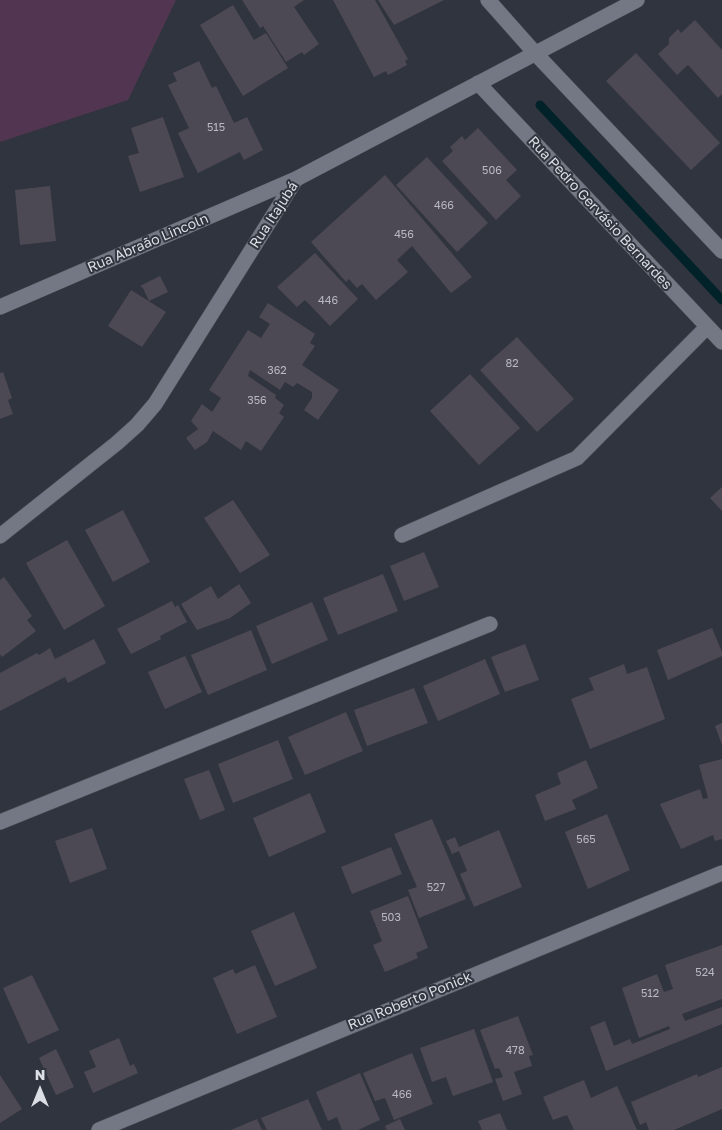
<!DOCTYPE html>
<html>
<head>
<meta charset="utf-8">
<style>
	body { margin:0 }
	#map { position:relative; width:722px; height:1130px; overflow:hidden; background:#30343e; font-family:"Golos Text",sans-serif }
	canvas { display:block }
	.north { position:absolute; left:15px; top:1065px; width:50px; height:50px; -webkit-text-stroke:4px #30343e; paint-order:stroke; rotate:0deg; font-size:14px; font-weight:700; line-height:20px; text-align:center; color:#dbdee4 }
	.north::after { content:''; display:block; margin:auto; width:18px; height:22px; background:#dbdee4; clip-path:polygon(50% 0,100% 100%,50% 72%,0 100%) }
</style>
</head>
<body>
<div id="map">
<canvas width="722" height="1130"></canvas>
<div class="north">N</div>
</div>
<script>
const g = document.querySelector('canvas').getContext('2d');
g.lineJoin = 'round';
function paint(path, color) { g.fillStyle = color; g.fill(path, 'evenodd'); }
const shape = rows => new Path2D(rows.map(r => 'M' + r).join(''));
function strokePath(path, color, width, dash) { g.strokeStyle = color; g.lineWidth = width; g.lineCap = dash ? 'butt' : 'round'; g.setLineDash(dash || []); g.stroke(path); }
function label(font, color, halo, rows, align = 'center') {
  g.font = font + ' "Golos Text",sans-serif'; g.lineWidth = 4; g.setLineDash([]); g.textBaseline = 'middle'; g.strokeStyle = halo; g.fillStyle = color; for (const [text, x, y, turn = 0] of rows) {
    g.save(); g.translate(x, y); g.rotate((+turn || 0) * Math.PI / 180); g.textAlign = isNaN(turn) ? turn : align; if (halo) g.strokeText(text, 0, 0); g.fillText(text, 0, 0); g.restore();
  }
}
const green = shape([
	[0,0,176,0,128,100,0,142]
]);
const stream = shape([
	[540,105,722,300]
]);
const building = shape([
	[242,0,304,0,294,7,319,44,304,55,302,52,286,62,263,26,260,28],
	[333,0,375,0,408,59,405,61,407,65,388,75,386,71,374,77],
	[378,0,444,0,394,25],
	[233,5,254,40,266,33,288,68,243,96,200,25],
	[695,20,722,50,722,94,718,98,688,65,677,75,658,54,669,44,669,38,678,29,681,33],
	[636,53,720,143,691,170,606,81],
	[199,61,212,88,216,86,234,123,247,117,263,150,244,160,240,152,198,173,178,133,189,128,168,85,177,81,173,73],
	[163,117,184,177,140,192,128,156,139,153,131,128],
	[478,128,517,170,506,180,521,196,496,220,442,161,453,151,450,147,462,136,465,140],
	[427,157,488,223,457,252,396,185],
	[385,175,472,277,451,293,412,246,397,260,408,272,376,300,362,284,357,288,349,279,346,282,311,242],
	[50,186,56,241,20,245,15,190],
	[315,253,358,299,330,326,305,300,297,307,277,287],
	[160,276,168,292,149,301,143,288,140,286],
	[131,290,166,312,142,347,108,326],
	[268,303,315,334,310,343,315,346,302,365,339,390,318,420,304,410,312,398,312,392,297,383,293,387,285,382,280,390,250,370,248,376,276,395,275,398,284,405,279,413,284,417,261,451,246,441,241,450,213,431,207,442,195,450,186,438,198,429,191,421,202,404,212,412,221,398,209,390,248,330,261,338,270,324,259,317],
	[517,337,574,399,537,432,480,370],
	[3,372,12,398,8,400,13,414,0,419,0,373],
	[470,374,520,428,479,465,430,411],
	[722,487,722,511,710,498],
	[233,500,270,555,240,573,204,518],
	[123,510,150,562,113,582,85,530],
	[67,540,105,606,64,630,26,563],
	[424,552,439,587,404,601,390,566],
	[383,574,398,611,338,635,323,598],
	[4,577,32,616,27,620,36,631,2,657,0,654,0,580],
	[239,584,251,603,230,618,197,630,181,604,211,586,218,599],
	[172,601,175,607,178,605,187,622,160,636,161,639,131,654,117,629],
	[312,602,328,640,272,664,256,626],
	[712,628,722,652,722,656,668,680,657,650],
	[251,630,267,670,208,695,191,655],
	[94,639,106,663,68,683,65,677,0,711,0,673,37,653,39,655,50,648,55,659],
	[525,644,539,680,505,692,491,657],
	[185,656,202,692,165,709,148,672],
	[485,659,500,694,438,721,423,686],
	[624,664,627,674,647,667,665,719,590,749,571,699,594,690,589,678],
	[414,688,428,723,367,746,354,710],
	[346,712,363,751,305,775,288,737],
	[722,723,722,745,715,726],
	[278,740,293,779,233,803,218,764],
	[722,759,722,839,715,841,713,835,681,849,660,804,700,789,703,799,708,798,699,765],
	[586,760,598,788,572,800,576,809,545,821,535,795,561,784,557,773],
	[209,770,225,810,200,820,184,779],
	[310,793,326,832,269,857,253,818],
	[607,814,630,870,588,889,565,832],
	[432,819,466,899,419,918,408,890,417,887,394,834],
	[92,828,107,869,70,883,55,841],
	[499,830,522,887,474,907,460,874,467,871,459,851,452,854,446,841,455,837,459,847],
	[391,847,402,874,352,894,341,867],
	[408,896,428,948,416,953,418,958,385,972,373,945,382,941,370,911],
	[294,912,317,968,275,986,251,931],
	[722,945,722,999,682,1014,685,1021,722,1007,722,1024,606,1071,590,1027,605,1021,614,1046,630,1039,632,1044,670,1029,669,1026,639,1038,622,988,657,974,664,992,673,989,665,965],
	[255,965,277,1017,237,1034,213,978,233,969,235,974],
	[32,975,59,1030,28,1044,3,988],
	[518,1016,533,1055,529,1056,532,1066,514,1072,522,1094,503,1101,495,1079,503,1077,499,1068,495,1069,480,1030],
	[474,1029,493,1082,453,1096,446,1077,432,1082,420,1048],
	[119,1038,130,1066,134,1064,138,1073,93,1093,84,1072,96,1067,89,1051],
	[56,1049,74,1087,56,1095,39,1058],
	[412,1053,433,1104,394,1120,385,1098,375,1101,363,1073],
	[722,1067,722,1109,674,1130,649,1130,646,1122,640,1125,631,1102,697,1074,698,1077],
	[360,1073,380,1120,358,1130,342,1130,337,1117,328,1121,316,1092],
	[0,1075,22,1109,0,1123],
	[584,1080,591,1098,617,1086,637,1130,574,1130,567,1115,553,1120,543,1097],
	[308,1099,322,1130,267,1130,261,1118],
	[500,1113,507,1130,482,1130,478,1121],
	[257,1119,262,1130,231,1130],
	[400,1119,405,1130,387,1130,385,1126]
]);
const street = shape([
	[488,0,535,53,722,251],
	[478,83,722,342],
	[0,307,296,179],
	[402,535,577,458,707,327],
	[0,536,117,443,137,425,155,404,296,179,637,0],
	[0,822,490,624],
	[99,1130,722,873]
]);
const numberNames = [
	["515",216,128],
	["506",492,171],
	["466",444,206],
	["456",404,235],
	["446",328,301],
	["82",512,364],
	["362",277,371],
	["356",257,401],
	["565",586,840],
	["527",436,888],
	["503",391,918],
	["524",705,973],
	["512",650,994],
	["478",515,1051],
	["466",402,1095]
];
const streetNames = [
	["Rua Pedro Gervásio Bernardes",600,213,47],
	["Rua Itajubá",274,215,-57],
	["Rua Abraão Lincoln",148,243,-23],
	["Rua Roberto Ponick",410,1001,-22]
];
paint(green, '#523651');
strokePath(stream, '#012229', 9);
paint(building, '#4d4954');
strokePath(street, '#4f525a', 16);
strokePath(street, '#747884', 15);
label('11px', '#b8b9c0', null, numberNames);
label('14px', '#dbdee4', '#30343e', streetNames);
</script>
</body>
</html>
